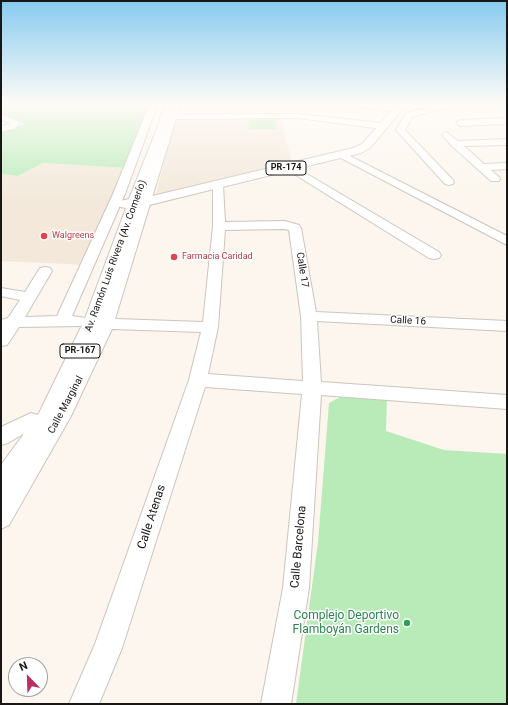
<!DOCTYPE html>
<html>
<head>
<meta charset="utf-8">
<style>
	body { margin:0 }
	#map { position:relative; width:508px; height:705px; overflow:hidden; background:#fcf6ee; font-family:Roboto,sans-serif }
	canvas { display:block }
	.frame { position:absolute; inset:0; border:2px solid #191715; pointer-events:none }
	.north { position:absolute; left:8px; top:657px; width:40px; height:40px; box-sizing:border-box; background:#fff; border:1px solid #a3a2a1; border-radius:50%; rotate:337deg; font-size:11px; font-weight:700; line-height:16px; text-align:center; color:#191715 }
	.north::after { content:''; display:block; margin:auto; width:14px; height:18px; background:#bb2e62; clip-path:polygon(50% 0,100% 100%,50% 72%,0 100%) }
</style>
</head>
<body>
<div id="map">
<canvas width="508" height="705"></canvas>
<div class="frame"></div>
<div class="north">N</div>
</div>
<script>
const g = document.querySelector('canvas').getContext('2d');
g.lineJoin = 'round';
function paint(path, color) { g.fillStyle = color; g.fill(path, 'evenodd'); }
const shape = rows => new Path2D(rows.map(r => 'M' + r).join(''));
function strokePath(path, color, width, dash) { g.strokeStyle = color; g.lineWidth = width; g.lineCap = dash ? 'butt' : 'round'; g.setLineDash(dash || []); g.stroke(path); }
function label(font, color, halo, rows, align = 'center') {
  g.font = font + ' Roboto,sans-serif'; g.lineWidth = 3; g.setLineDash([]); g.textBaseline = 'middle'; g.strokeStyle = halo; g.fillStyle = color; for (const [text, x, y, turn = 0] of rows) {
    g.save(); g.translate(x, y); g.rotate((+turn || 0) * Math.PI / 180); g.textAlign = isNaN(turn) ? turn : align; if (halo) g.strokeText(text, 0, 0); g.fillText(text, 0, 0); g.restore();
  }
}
const built = shape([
	[280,117,292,163,170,192,156,194,176,118],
	[43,163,127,168,87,265,1,261,1,174,18,176]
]);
const green = shape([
	[1,103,151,103,127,168,43,163,18,176,1,174,1,131,24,124,1,112],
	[275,119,277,129,249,129,248,120],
	[342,396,387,399,386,431,444,450,507,454,507,704,296,704,318,542,329,403]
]);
const minor = shape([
	[150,103,158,103,125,194,72,316,86,318,88,321,86,324,80,326,19,327,7,345,1,346,1,320,8,318,20,300,1,296,1,288,25,292,40,268,45,267,50,268,52,271,25,317,57,316,113,194,150,103],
	[173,103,181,103,177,114,298,114,382,123,386,126,382,129,298,118,176,119,115,319,203,322,213,226,213,185,218,182,223,185,225,222,285,221,299,225,301,228,316,312,507,321,507,331,317,321,321,382,507,395,507,409,321,395,309,588,291,704,261,704,283,588,302,394,205,387,122,648,99,704,69,704,95,644,189,380,201,332,112,329,71,416,9,525,1,529,1,497,56,408,98,324,168,119,160,119,159,117,163,115,169,114,173,103],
	[284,229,289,230,301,316,303,381,208,374,218,327,225,230,284,229],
	[340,103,361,103,397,108,401,110,397,112,344,105,340,103],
	[445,103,458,103,457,105,412,117,405,130,453,180,454,182,453,184,449,185,445,184,396,130,406,113,445,103],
	[502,103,507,103,507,105,503,105,502,103],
	[1,114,18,121,19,123,16,128,1,132,1,126,10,124,1,119,1,114],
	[507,118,507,124,460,126,456,123,460,120,507,118],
	[446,132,458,141,507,139,507,145,464,146,484,164,507,163,507,169,491,170,499,177,500,179,499,181,491,181,452,146,442,135,446,132],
	[342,152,507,236,507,245,339,157,337,155,342,152],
	[290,164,439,252,441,255,439,258,434,259,429,258,286,169,285,167,290,164],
	[31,413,38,415,41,420,38,425,8,443,1,445,1,427,31,413]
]);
const major = shape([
	[167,103,177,103,144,198,353,148,362,144,394,108,402,103,414,103,400,112,370,148,361,153,141,207,104,321,60,418,11,495,1,499,1,465,39,413,84,321,126,208,120,207,118,204,120,201,129,199,167,103]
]);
const markers = [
	[44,236,4,"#e0444e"],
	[174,257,4,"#e0444e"],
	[407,623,4,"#2e9e5b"]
];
const shields = [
	[286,168,40],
	[80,351,40]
];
const shieldNames = [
	["PR-174",286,168],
	["PR-167",80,351]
];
const farHealthnames = [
	["Walgreens",52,236],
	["Farmacia Caridad",182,257]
];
const streetNames = [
	["Av. Ramón Luis Rivera (Av. Comerío)",116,256,-70],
	["Calle 17",302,270,81],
	["Calle 16",408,321,3],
	["Calle Marginal",66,405,-62]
];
const nearStreetnames = [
	["Calle Atenas",152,517,-72],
	["Calle Barcelona",299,547,-85]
];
const nearLeisurenames = [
	["Complejo Deportivo",399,616],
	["Flamboyán Gardens",399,630]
];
paint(built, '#f3e8da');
paint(green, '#b9ebb8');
strokePath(minor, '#cbc5be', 2);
strokePath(major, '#cbc5be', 2);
paint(minor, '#fff');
paint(major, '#fff');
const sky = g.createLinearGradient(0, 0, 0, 202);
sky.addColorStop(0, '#86caef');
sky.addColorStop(0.51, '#fefbf7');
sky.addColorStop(1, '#fefbf700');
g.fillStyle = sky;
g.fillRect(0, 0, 508, 202);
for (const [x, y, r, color] of markers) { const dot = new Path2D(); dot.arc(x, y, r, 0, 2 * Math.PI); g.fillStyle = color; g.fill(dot); strokePath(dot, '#fff', 1.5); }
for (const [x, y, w] of shields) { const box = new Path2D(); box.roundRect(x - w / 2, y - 7, w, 14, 3); g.fillStyle = '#fff'; g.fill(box); strokePath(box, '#191715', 1); }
label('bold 9px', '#191715', null, shieldNames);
label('9px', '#be3a42', '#fff', farHealthnames, 'left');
label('10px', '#191715', '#fff', streetNames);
label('12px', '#191715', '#fff', nearStreetnames);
label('12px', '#27864d', '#fff', nearLeisurenames, 'right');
</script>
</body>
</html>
